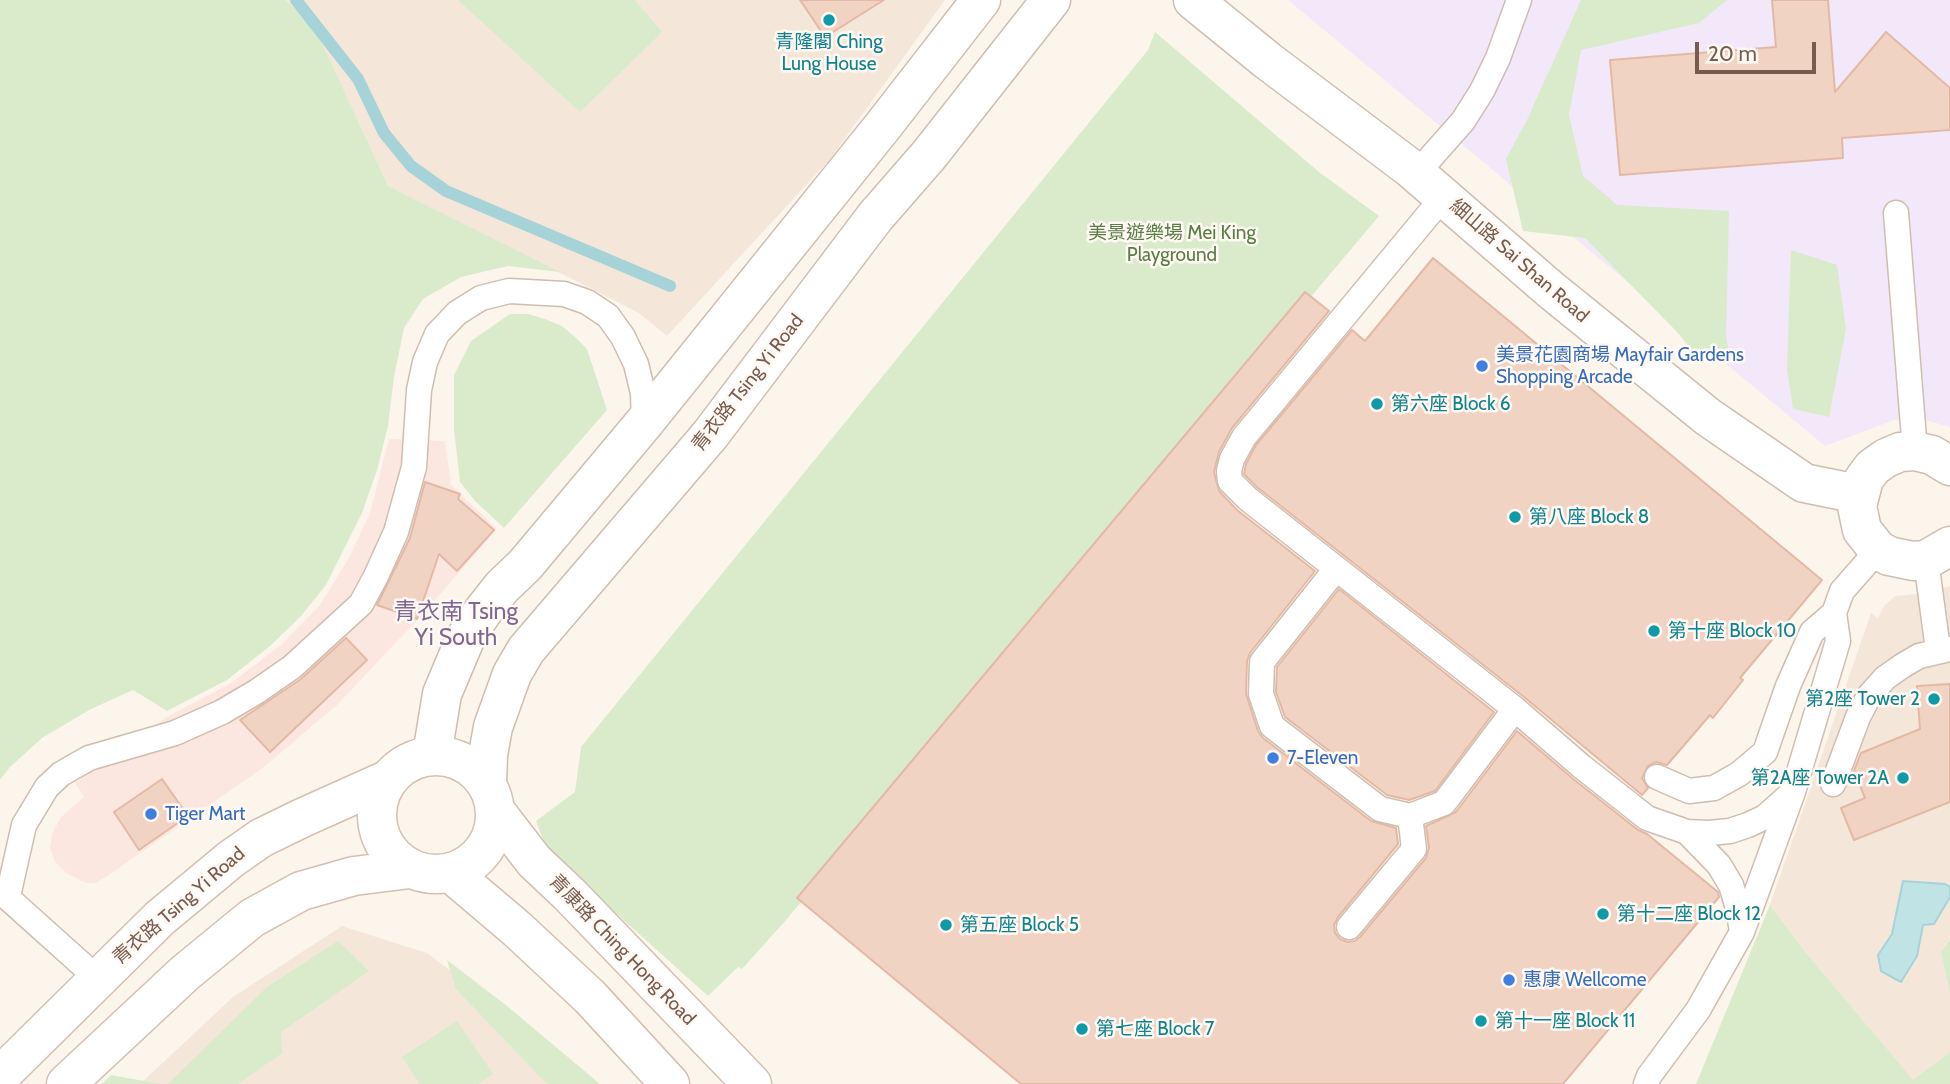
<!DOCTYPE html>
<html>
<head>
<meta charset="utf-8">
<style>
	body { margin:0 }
	#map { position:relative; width:1950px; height:1084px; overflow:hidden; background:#fcf5ec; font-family:Cabin,sans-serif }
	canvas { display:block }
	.scale { position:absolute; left:1695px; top:42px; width:121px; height:32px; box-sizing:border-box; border:4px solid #785b4e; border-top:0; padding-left:9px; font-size:21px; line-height:24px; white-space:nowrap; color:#785b4e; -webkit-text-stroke:5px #fff9f3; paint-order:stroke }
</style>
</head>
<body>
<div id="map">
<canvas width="1950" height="1084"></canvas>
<div class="scale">20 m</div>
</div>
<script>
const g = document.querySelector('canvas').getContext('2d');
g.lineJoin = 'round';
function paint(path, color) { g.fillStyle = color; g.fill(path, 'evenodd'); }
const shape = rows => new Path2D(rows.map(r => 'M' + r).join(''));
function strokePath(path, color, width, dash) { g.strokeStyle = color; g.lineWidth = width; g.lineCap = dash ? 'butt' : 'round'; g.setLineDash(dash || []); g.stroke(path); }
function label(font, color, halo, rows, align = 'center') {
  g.font = font + ' Cabin,"Noto Sans TC",sans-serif'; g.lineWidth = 5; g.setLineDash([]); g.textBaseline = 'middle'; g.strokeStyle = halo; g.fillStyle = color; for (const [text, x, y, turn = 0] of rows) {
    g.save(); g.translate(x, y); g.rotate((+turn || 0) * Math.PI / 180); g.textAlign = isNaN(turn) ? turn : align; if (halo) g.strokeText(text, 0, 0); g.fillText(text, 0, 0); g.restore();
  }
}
const residential = shape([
	[285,0,945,0,830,159,667,336,639,313,388,186,314,25],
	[1950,586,1950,938,1941,952,1950,995,1950,1052,1913,1081,1807,954,1770,905,1871,613,1878,618,1884,606,1895,596,1918,594],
	[342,926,427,953,500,1008,586,1084,140,1084,233,997]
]);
const commercial = shape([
	[389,439,445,441,451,485,497,529,420,617,338,704,264,767,106,877,96,883,86,883,66,873,55,862,50,848,52,834,61,817,84,797,75,783,167,717,231,683,281,645,319,606,349,558,370,513]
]);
const education = shape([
	[1288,0,1950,0,1950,427,1918,418,1894,420,1825,446]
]);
const green = shape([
	[0,0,285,0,314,25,388,186,560,272,508,266,461,277,423,299,404,328,394,377,388,426,377,470,362,513,326,585,301,616,270,646,227,680,167,711,133,690,89,710,42,738,10,767,0,780],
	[458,0,635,0,662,32,580,112],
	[1581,0,1727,0,1699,23,1581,50,1569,115,1583,176,1617,205,1729,211,1726,336,1730,359,1699,360,1679,334,1585,238,1523,231,1506,159,1527,120],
	[1155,32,1319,172,1379,216,786,920,742,969,738,967,708,996,547,851,536,821,575,792,581,747,1148,50],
	[1791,250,1837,265,1846,329,1829,417,1793,409,1787,369],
	[510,314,528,314,545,319,562,326,575,337,587,349,607,410,504,528,475,501,460,482,454,429,454,375,471,341],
	[1770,905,1807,954,1913,1080,1950,1052,1950,1084,1696,1084],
	[1950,939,1950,995,1941,952],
	[338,941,369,971,281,1032,282,1053,238,1084,168,1084,267,987],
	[447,960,507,1006,600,1084,547,1084,456,989],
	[457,1021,493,1074,478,1084,420,1084,402,1057],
	[111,1075,161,1084,102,1084]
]);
const water = shape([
	[1903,881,1945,884,1950,887,1950,897,1934,924,1923,925,1917,956,1901,982,1881,971,1878,955,1892,934,1903,881]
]);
const stream = shape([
	[296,0,358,79,384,133,411,166,446,191,670,286]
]);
const building = shape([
	[800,0,884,0,825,37,800,0],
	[1772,0,1828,0,1835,92,1886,32,1950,88,1950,130,1842,138,1843,158,1620,175,1610,60,1776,47,1772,0],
	[1433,258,1822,580,1740,678,1743,680,1713,718,1710,715,1667,765,1656,762,1648,766,1642,778,1648,788,1642,795,1524,697,1258,488,1244,474,1246,464,1256,445,1352,330,1365,341,1433,258],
	[1305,292,1329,311,1232,428,1219,452,1214,472,1219,491,1237,510,1315,571,1250,653,1247,661,1246,694,1258,731,1263,738,1371,821,1396,828,1398,844,1338,917,1334,925,1335,933,1340,939,1347,942,1355,941,1360,937,1426,858,1429,848,1426,826,1456,812,1517,731,1572,778,1638,830,1647,834,1718,892,1719,897,1563,1084,1021,1084,797,898,1305,292],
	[425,482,460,494,458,499,494,530,457,571,439,554,417,619,377,605,410,538,425,482],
	[1339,589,1494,712,1435,791,1409,800,1387,795,1285,717,1276,692,1277,667,1339,589],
	[346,638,367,660,270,752,240,720,301,679,346,638],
	[1950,684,1950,802,1854,840,1841,808,1865,798,1854,771,1861,753,1920,729,1917,686,1950,684],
	[162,779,188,816,139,850,114,812,162,779]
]);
const service = shape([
	[1417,173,1463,121,1482,91,1498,58,1519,0],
	[1444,196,1244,437,1232,459,1229,471,1230,481,1248,499,1515,709,1581,766,1647,818,1687,832,1709,833,1730,831,1748,825,1765,817,1793,792],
	[1896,213,1915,451],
	[1926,560,1938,650],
	[1336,569,1262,662,1261,694,1272,726,1380,809,1410,816,1444,803,1515,709],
	[1657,777,1689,791,1714,788,1739,774,1765,752,1788,686,1812,632,1834,613],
	[1833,784,1858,717,1869,696,1885,678,1902,666,1919,656,1950,649],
	[1687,832,1719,865,1731,885,1738,908,1742,931],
	[0,891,97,978],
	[8,896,24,825,47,787,61,774,89,758,175,733,222,712,256,692,292,667,361,604,376,576,396,532,414,467,419,390,425,362,437,334,457,313,481,298,509,291,564,294,587,302,608,316,623,337,636,364,643,393,644,423],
	[1349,927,1414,849,1410,816],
	[1646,1084,1649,1076,1698,1010,1742,932,1793,792,1838,641,1834,613,1842,591,1878,550]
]);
const minor = shape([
	[1193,0,1268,61,1410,168,1551,290,1708,417,1804,483,1858,494],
	[1950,466,1932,455,1915,451,1900,452,1886,458,1873,467,1864,479,1857,506,1862,530,1878,550,1889,556,1913,561,1926,560,1950,546],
	[432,755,442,694,466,637,483,611,502,587,525,565,644,423,883,126,981,0],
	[487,783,488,755,493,727,512,674,526,650,710,435,875,217,929,155,1051,0]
]);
const secondary = shape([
	'377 815a59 59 0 1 1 118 0a59 59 0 1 1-118 0Z',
	[497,813,534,861,570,895,752,1084],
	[451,873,517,929,590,997,670,1084],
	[0,1076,160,918,231,859,261,838,302,818,389,779],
	[66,1084,185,973,252,918,301,891,354,876,410,869]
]);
const markers = [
	[829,20,7,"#0f9aa8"],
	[1482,366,7,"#3f7fe0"],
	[1377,404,7,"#0f9aa8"],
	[1515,517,7,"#0f9aa8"],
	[1654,631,7,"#0f9aa8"],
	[1934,699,7,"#0f9aa8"],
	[1273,758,7,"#3f7fe0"],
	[1903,778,7,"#0f9aa8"],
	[151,814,7,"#3f7fe0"],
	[1603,914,7,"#0f9aa8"],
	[946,925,7,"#0f9aa8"],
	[1509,980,7,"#3f7fe0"],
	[1481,1021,7,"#0f9aa8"],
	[1082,1029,7,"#0f9aa8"]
];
const cultureNames = [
	["青隆閣 Ching",829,42,"center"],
	["Lung House",829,64,"center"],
	["第六座 Block 6",1391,404],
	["第八座 Block 8",1529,517],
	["第十座 Block 10",1668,631],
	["第2座 Tower 2",1920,699,"right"],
	["第2A座 Tower 2A",1889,778,"right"],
	["第十二座 Block 12",1617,914],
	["第五座 Block 5",960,925],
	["第十一座 Block 11",1495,1021],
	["第七座 Block 7",1096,1029]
];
const parkNames = [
	["美景遊樂場 Mei King",1172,233],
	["Playground",1172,255]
];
const streetNames = [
	["細山路 Sai Shan Road",1519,261,41],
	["青衣路 Tsing Yi Road",748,383,-52],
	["青衣路 Tsing Yi Road",179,906,-41],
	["青康路 Ching Hong Road",622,950,46]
];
const shopNames = [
	["美景花園商場 Mayfair Gardens",1496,355],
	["Shopping Arcade",1496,377],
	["7-Eleven",1287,758],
	["Tiger Mart",165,814],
	["惠康 Wellcome",1523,980]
];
const quarterNames = [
	["青衣南 Tsing",456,612],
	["Yi South",456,638]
];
paint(residential, '#f4e7da');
paint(commercial, '#fce7e0');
paint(education, '#f2e8f9');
paint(green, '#d9ebca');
paint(water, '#c0e3e6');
strokePath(water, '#a6d3d8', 2);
strokePath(stream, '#a6d3d8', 12);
paint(building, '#f1d3c4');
strokePath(building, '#e3b9a5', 2);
strokePath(service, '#cfbdb0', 27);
strokePath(minor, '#cfbdb0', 41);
strokePath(secondary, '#d5bfb1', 41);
strokePath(service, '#fff', 24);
strokePath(minor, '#fff', 38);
strokePath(secondary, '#fff', 38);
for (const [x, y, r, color] of markers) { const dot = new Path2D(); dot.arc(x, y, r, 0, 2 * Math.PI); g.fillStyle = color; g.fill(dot); strokePath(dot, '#fff9f3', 2.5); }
label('19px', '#0d838f', '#fff9f3', cultureNames, 'left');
label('19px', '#5a7d46', '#fff9f3', parkNames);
label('19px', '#785b4e', '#fff9f3', streetNames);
label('19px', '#366cbe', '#fff9f3', shopNames, 'left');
label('23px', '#816693', '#fff9f3', quarterNames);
</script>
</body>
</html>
